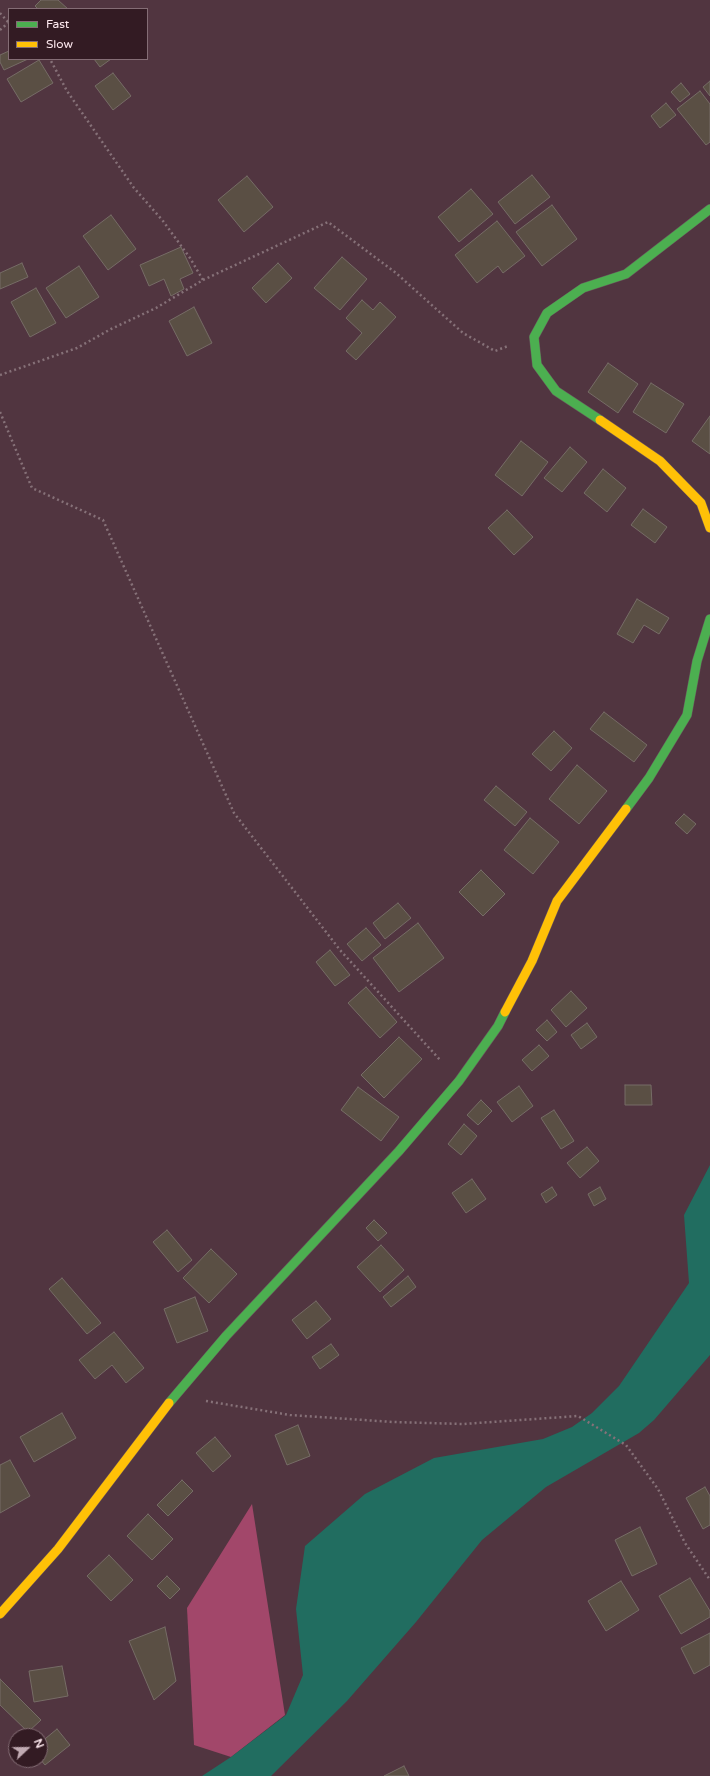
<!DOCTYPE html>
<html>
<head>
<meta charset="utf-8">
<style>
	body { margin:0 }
	#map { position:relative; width:710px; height:1776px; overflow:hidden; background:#513540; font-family:"Varela Round",sans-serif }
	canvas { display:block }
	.legend { position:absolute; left:8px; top:8px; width:140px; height:52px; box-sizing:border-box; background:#331b23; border:1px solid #846d75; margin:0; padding:5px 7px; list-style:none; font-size:12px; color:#fee9ef }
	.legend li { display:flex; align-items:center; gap:8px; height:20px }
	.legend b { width:20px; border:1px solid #846d75 }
	.north { position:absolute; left:8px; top:1728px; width:40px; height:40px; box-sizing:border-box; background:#331b23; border:1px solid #846d75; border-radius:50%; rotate:68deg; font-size:11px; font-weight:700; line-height:16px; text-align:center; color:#fee9ef }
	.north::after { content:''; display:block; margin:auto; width:14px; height:18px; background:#c1aab2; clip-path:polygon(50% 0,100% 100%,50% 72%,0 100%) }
</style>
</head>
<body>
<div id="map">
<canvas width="710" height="1776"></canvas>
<ul class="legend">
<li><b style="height:5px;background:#4caf50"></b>Fast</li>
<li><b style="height:5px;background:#ffc107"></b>Slow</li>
</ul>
<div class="north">N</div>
</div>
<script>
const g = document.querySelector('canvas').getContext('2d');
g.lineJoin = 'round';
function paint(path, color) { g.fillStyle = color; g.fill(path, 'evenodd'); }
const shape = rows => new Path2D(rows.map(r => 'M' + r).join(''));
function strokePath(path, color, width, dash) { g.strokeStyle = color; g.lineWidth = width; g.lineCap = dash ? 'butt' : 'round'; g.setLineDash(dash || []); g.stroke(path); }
const forest = shape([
	[252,1504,285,1715,231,1757,194,1745,187,1608]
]);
const water = shape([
	[710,1165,710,1355,654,1420,639,1433,546,1487,482,1540,416,1622,347,1701,271,1776,202,1776,231,1757,286,1715,303,1675,296,1609,305,1546,365,1494,434,1458,543,1439,572,1427,592,1413,619,1386,689,1283,684,1215]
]);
const building = shape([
	[41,0,58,0,68,9,38,9,35,6,41,0],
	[9,51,9,59,28,59,4,70,0,62,0,55,9,51],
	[94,59,111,59,100,67,94,59],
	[39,60,53,83,21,102,7,79,39,60],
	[113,73,131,96,113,110,95,86,113,73],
	[710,81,710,96,703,87,710,81],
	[681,83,690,94,680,102,671,92,681,83],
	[700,91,710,104,710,142,706,145,677,109,700,91],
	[666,103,676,115,660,128,651,116,666,103],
	[532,175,550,197,515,224,498,202,532,175],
	[247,176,273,207,244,232,218,200,247,176],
	[471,189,493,214,459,242,438,217,471,189],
	[552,205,577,239,542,266,516,232,552,205],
	[111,215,136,249,108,270,83,236,111,215],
	[497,221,525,256,503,273,498,266,477,283,455,255,497,221],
	[181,247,193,273,180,279,184,289,171,296,164,279,149,286,140,265,181,247],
	[342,257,367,279,340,310,314,288,342,257],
	[22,263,28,277,0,289,0,273,22,263],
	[278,263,292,278,266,303,252,288,278,263],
	[79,266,99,297,66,318,46,288,79,266],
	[36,288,56,323,30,337,11,302,36,288],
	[362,300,373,310,380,302,396,317,356,360,346,351,362,333,346,318,362,300],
	[194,307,212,343,187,356,169,321,194,307],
	[608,363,638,384,618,413,588,392,608,363],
	[651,383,684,404,666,433,633,412,651,383],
	[710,416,710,454,692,441,710,416],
	[521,441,548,462,522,496,495,475,521,441],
	[570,447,587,462,562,492,544,478,570,447],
	[603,469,626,488,607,512,584,493,603,469],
	[643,509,667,527,655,543,631,525,643,509],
	[507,510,533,537,514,555,488,528,507,510],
	[637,599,669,618,659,634,644,625,633,643,617,634,637,599],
	[604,712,647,745,634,762,590,729,604,712],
	[554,731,572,748,551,771,532,754,554,731],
	[577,765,607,791,579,824,549,799,577,765],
	[496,786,527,812,515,826,484,800,496,786],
	[684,814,696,824,687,834,675,823,684,814],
	[530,818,559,842,533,874,504,850,530,818],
	[481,870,505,894,483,916,459,892,481,870],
	[398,903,411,918,385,939,373,923,398,903],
	[418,923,444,958,399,992,373,958,418,923],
	[366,928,381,945,362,961,347,944,366,928],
	[330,950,350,975,335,986,316,962,330,950],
	[366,987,397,1022,380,1038,348,1003,366,987],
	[571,991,587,1008,566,1027,551,1010,571,991],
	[547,1020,557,1032,547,1041,536,1030,547,1020],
	[587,1023,597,1037,581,1049,571,1035,587,1023],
	[399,1037,422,1059,384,1098,361,1075,399,1037],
	[539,1045,549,1056,532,1071,522,1060,539,1045],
	[625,1085,651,1085,652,1105,625,1105,625,1085],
	[519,1086,533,1106,512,1122,497,1102,519,1086],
	[358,1087,399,1117,381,1141,341,1110,358,1087],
	[481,1100,492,1111,478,1125,467,1115,481,1100],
	[554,1110,574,1141,561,1149,541,1118,554,1110],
	[464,1124,477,1136,461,1155,448,1144,464,1124],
	[587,1147,599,1161,580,1178,567,1163,587,1147],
	[472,1179,486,1199,466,1213,452,1193,472,1179],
	[552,1187,557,1195,546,1203,541,1194,552,1187],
	[600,1187,606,1199,594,1206,588,1194,600,1187],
	[374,1220,387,1233,378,1241,366,1228,374,1220],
	[167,1230,192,1260,178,1272,153,1242,167,1230],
	[381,1245,404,1270,380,1292,357,1267,381,1245],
	[211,1249,237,1274,209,1303,183,1278,211,1249],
	[408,1276,416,1287,391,1307,383,1297,408,1276],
	[62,1278,101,1323,87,1334,49,1289,62,1278],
	[195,1297,208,1331,177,1343,164,1309,195,1297],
	[316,1301,331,1319,307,1339,292,1320,316,1301],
	[114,1332,144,1368,126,1383,112,1365,95,1379,79,1360,114,1332],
	[331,1344,339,1355,320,1369,312,1357,331,1344],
	[62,1413,76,1438,34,1462,20,1437,62,1413],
	[298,1425,310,1456,287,1465,275,1435,298,1425],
	[215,1437,231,1456,213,1472,196,1453,215,1437],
	[10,1460,30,1496,0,1513,0,1465,10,1460],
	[182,1480,193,1491,168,1516,157,1505,182,1480],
	[705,1487,710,1496,710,1525,703,1529,686,1498,705,1487],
	[148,1514,173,1539,152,1560,127,1536,148,1514],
	[640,1527,657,1564,632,1576,615,1540,640,1527],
	[109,1555,133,1580,111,1601,87,1576,109,1555],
	[167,1576,180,1589,170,1599,157,1586,167,1576],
	[690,1578,710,1611,710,1617,681,1634,659,1596,690,1578],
	[621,1581,639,1610,606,1631,588,1601,621,1581],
	[165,1627,176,1681,154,1700,129,1641,165,1627],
	[710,1633,710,1665,694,1674,681,1648,710,1633],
	[62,1666,68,1696,34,1702,29,1671,62,1666],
	[0,1679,41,1720,28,1732,0,1705,0,1679],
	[57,1729,70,1745,45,1765,40,1759,40,1743,57,1729],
	[404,1766,409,1776,384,1776,404,1766]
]);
const path = shape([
	[0,13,9,23],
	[0,30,8,23],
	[203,280,328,222,396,273,463,333,495,351,508,346],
	[0,375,77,348,111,329,156,308,203,280,190,258,163,221,134,188,67,91,50,59],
	[0,412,32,488,103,520,234,813,340,950,441,1061],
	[206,1401,290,1415,393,1422,463,1424,578,1416,626,1445,658,1489,685,1543,710,1580]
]);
const fast = shape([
	[600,420,556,391,537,365,534,337,547,313,583,288,626,274,710,209],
	[626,809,649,778,687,715,697,661,710,619],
	[169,1403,226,1336,399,1151,459,1081,498,1026,505,1012]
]);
const slow = shape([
	[600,420,660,461,701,503,710,528],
	[505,1012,532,961,557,901,626,809],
	[0,1614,58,1549,169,1403]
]);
paint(forest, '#a2476a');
paint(water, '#216d60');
paint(building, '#5a4f44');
strokePath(building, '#766c66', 1);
strokePath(fast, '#69535c', 10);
strokePath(slow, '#69535c', 10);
strokePath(path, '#867178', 2.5, [2, 3]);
strokePath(fast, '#4caf50', 9);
strokePath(slow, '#ffc107', 9);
</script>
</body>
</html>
